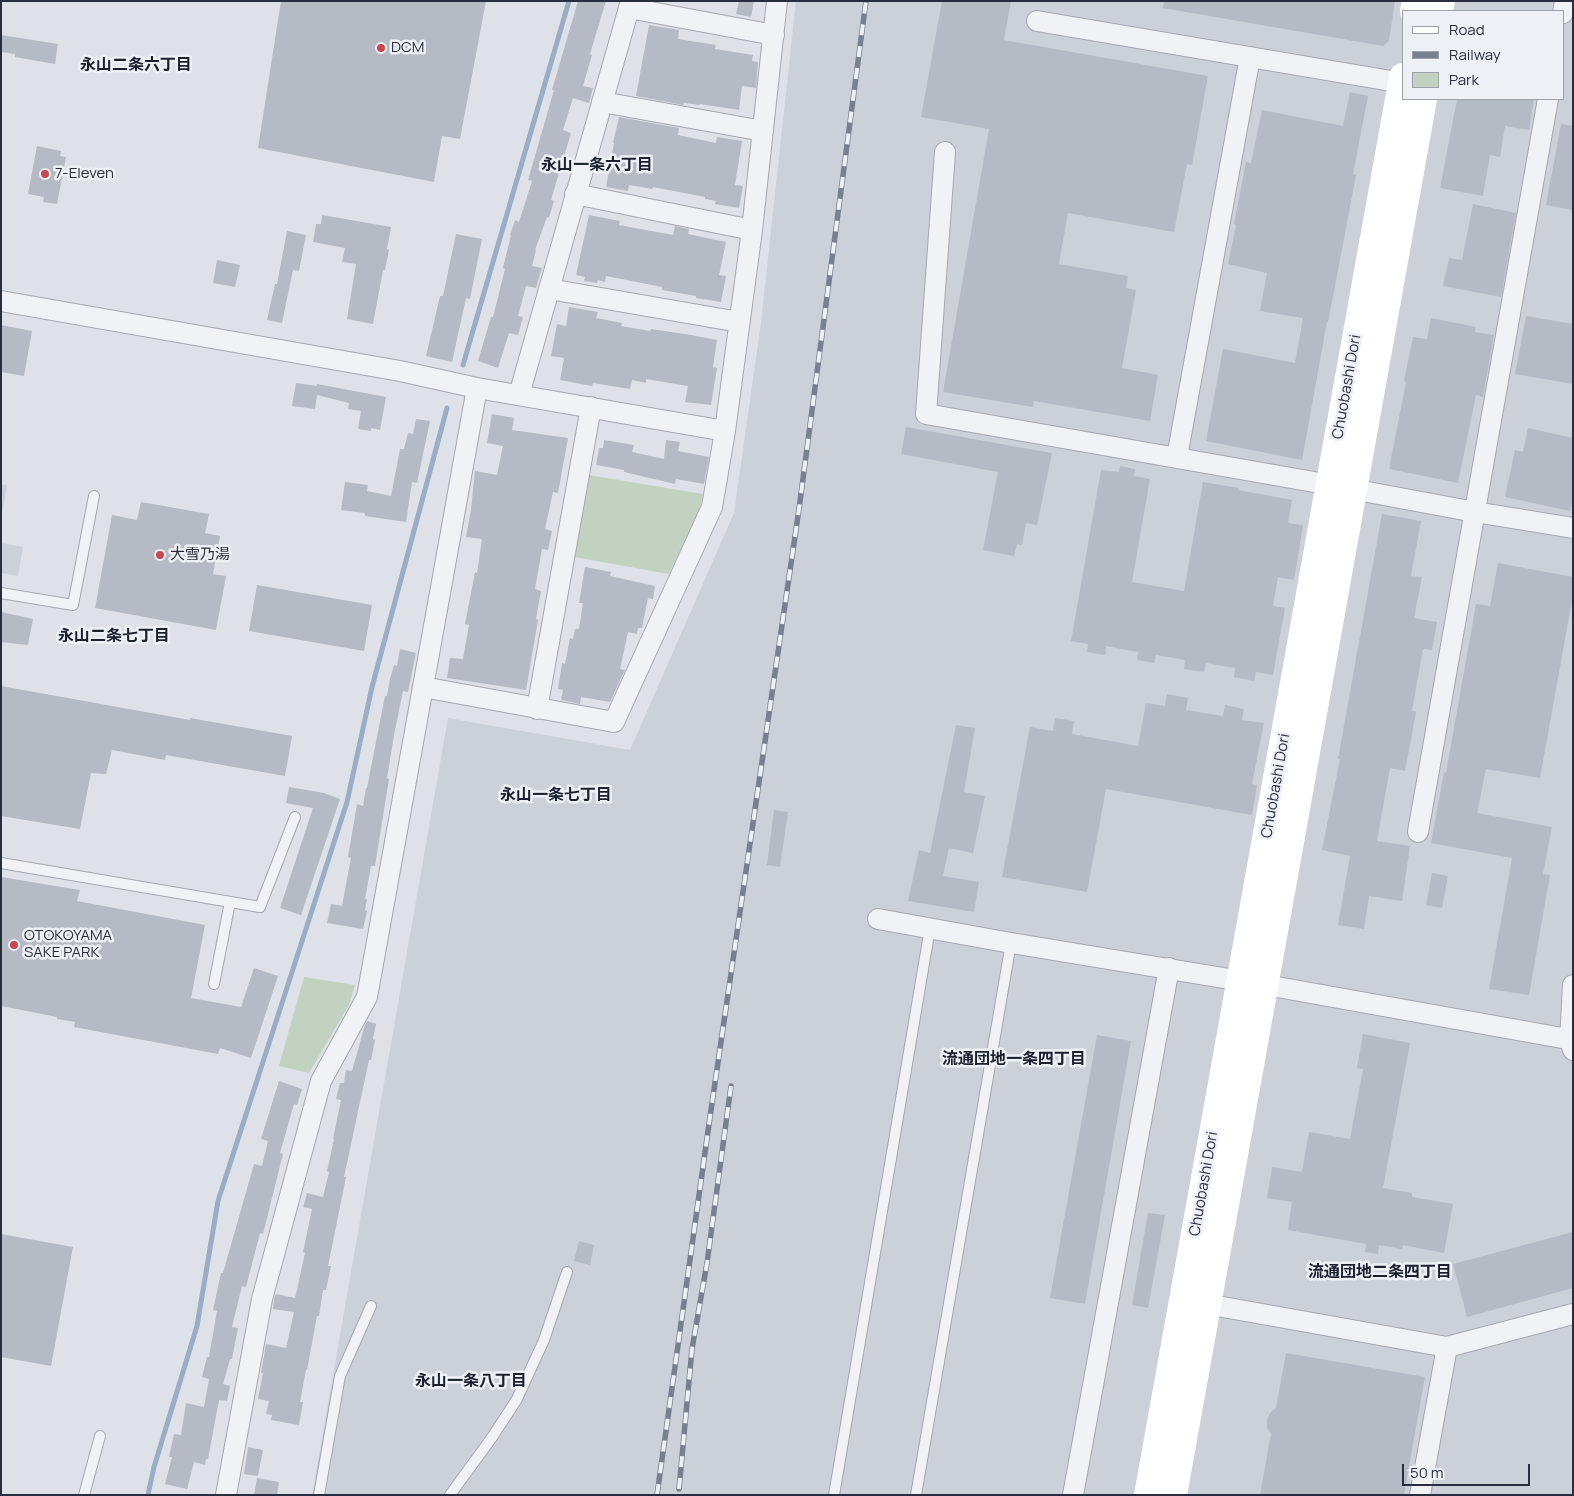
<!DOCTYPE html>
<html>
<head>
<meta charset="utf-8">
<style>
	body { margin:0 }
	#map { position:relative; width:1574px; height:1496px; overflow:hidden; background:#dee1e7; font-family:Manrope,sans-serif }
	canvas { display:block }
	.frame { position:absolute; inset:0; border:2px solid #282e3d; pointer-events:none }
	.legend { position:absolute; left:1402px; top:10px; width:162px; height:90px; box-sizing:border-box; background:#edf0f5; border:1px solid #9ea2ab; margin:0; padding:6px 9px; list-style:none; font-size:15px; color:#282e3d }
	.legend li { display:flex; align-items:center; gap:10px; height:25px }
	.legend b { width:25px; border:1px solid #9ea2ab }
	.scale { position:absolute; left:1402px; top:1464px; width:128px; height:22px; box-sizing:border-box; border:2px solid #282e3d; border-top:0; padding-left:6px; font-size:15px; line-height:18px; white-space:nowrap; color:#282e3d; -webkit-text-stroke:4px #edf0f5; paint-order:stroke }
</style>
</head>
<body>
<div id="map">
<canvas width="1574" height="1496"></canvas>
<div class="frame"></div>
<ul class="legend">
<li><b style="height:6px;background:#fff"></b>Road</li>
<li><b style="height:6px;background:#788090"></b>Railway</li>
<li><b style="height:14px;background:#c3d1c0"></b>Park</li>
</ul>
<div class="scale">50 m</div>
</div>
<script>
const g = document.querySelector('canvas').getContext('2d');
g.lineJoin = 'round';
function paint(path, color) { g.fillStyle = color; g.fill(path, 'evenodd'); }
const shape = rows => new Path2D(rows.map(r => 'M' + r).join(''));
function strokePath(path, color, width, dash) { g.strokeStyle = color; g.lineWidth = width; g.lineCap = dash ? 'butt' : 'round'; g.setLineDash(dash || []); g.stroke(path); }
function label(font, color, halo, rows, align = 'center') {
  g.font = font + ' Manrope,"Noto Sans JP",sans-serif'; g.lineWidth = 5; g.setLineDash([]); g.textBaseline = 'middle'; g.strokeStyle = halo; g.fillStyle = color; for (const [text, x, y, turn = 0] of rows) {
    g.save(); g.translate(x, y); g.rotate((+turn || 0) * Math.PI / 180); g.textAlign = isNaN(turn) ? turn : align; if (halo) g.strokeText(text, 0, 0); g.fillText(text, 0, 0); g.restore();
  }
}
const built = shape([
	[796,1,1573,1,1573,1495,312,1495,448,718,630,750,734,513,761,323],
	[1403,11,1563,11,1563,99,1403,99],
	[1,484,7,485,1,519],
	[1,543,23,547,18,576,1,573]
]);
const green = shape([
	[589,475,703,494,699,512,669,574,574,557],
	[304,977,355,985,349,1005,309,1073,279,1066]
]);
const stream = shape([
	[463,365,569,1],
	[148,1495,154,1467,197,1326,218,1201,347,802,372,687,447,408]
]);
const building = shape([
	[281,1,486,1,460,139,442,136,434,182,258,148],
	[578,1,606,1,590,54,592,55,583,86,593,88,589,103,573,98,563,130,571,133,551,200,554,201,549,218,547,217,535,250,536,250,532,266,542,268,536,288,526,286,518,316,523,317,518,335,509,333,498,368,478,361,491,317,493,317,505,269,503,268,511,235,510,235,515,220,519,222,532,181,528,180,554,90,552,90],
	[739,1,754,1,751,17,736,14],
	[942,1,1011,1,1004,40,1208,76,1192,165,1187,164,1174,232,1068,213,1059,264,1128,276,1126,288,1136,290,1122,368,1158,375,1150,421,1034,401,1033,407,943,392,989,129,921,117],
	[1164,1,1395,1,1389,41,1383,46,1163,8],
	[649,25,679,30,678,39,716,45,715,49,753,55,752,61,758,62,756,88,742,86,739,110,700,104,699,105,684,103,683,105,636,96],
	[1,35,58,44,55,64,15,57,15,54,1,52],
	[1350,92,1368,96,1353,174,1356,175,1335,286,1328,322,1327,322,1302,460,1206,441,1223,349,1295,363,1303,318,1260,311,1267,273,1228,264,1236,225,1234,224,1246,162,1251,163,1262,110,1343,126],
	[1457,99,1534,99,1529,130,1505,126,1500,157,1490,155,1483,196,1440,188],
	[619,117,679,128,678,135,716,143,717,137,742,141,735,185,743,186,739,208,715,204,716,201,705,199,705,197,653,187,652,189,629,185,628,191,606,187,614,143,613,143],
	[1561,124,1573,126,1573,210,1546,205],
	[37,146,61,151,60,156,66,157,57,204,43,202,44,197,28,194],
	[1473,204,1516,213,1501,297,1443,286,1449,258,1462,260],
	[322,215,391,227,387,249,389,250,385,270,383,270,373,324,347,319,356,264,342,262,345,248,313,242,316,224,321,224],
	[589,215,620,221,619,225,673,235,675,226,689,229,688,234,726,242,719,275,726,276,721,302,696,298,696,296,662,290,662,287,606,276,605,282,598,280,597,283,584,281,585,277,576,275],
	[287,231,306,235,299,271,293,270,282,323,267,320,275,284,277,284],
	[456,234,482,239,470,299,466,298,452,362,426,356,440,296,443,296],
	[217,260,240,265,235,287,213,283],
	[569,307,598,312,596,318,622,323,621,326,650,331,651,329,691,335,717,340,713,367,717,368,711,405,685,402,688,386,646,379,646,383,632,380,630,389,593,383,592,386,560,380,564,358,551,356,557,324,566,326],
	[1526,316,1573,324,1573,384,1515,374],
	[1431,318,1476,327,1475,332,1494,335,1483,397,1476,395,1458,483,1389,469,1406,382,1404,381,1413,337,1427,339],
	[1,325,32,331,24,376,1,372],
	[296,383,317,386,317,384,386,397,380,430,371,428,371,431,358,429,361,411,348,409,349,403,317,395,315,409,292,406],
	[492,414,514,418,512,430,568,438,558,493,553,492,545,529,552,531,548,550,542,549,535,589,541,591,536,619,538,620,526,690,447,678,450,658,463,659,469,625,465,624,475,572,477,573,482,539,466,537,471,509,475,471,497,475,503,446,487,443],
	[416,419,430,421,417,483,412,482,406,522,365,516,365,513,341,510,345,482,368,485,367,491,391,496,400,449,404,449,408,433,413,434],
	[906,427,1052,453,1037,525,1026,523,1022,545,1017,544,1014,556,983,550,998,472,901,454],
	[1528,428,1573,438,1573,498,1570,511,1505,497,1515,450,1523,452],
	[604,440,634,445,632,452,664,459,666,440,680,442,678,451,709,457,704,484,676,479,675,484,624,472,624,470,596,465,599,448,603,448],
	[1120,466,1135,469,1134,476,1150,479,1132,582,1184,591,1203,482,1239,488,1238,490,1292,500,1288,523,1303,525,1294,580,1278,577,1273,606,1285,608,1273,675,1256,672,1254,681,1234,677,1235,668,1206,663,1204,672,1184,669,1185,660,1156,655,1154,663,1137,660,1138,652,1106,646,1105,655,1087,652,1088,644,1071,641,1101,470,1119,472],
	[141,502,209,514,205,533,220,536,213,574,226,576,216,630,95,608,112,515,137,520],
	[1382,514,1421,521,1411,576,1422,577,1414,618,1437,622,1432,650,1423,649,1412,711,1416,712,1405,771,1390,768,1377,841,1410,846,1402,901,1369,896,1364,929,1338,925,1350,856,1322,850,1340,759,1338,759],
	[1498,563,1573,577,1573,595,1540,778,1486,769,1477,813,1552,827,1543,874,1550,875,1529,995,1489,989,1512,858,1431,843,1444,772,1446,773,1476,604,1490,606],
	[585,567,611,572,610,576,655,586,653,599,648,598,642,628,638,628,637,634,628,632,620,669,625,670,610,702,581,697,580,704,561,700,563,690,558,689,562,663,565,664,570,638,573,639,575,629,579,629,583,603,579,603],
	[257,585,372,605,364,651,249,631],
	[1,612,33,619,28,645,1,642],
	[400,649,416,653,408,692,403,691,394,735,387,778,389,779,375,866,371,866,365,899,367,899,365,910,367,911,363,929,327,923,331,904,342,906,351,858,348,857,357,804,363,806,366,788,367,788,385,696,387,696,390,679,394,665,397,666],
	[1,686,190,720,190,718,292,736,285,776,166,755,165,760,112,750,106,774,91,773,80,829,1,816],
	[1167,694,1188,698,1186,710,1223,716,1225,705,1244,709,1242,720,1264,723,1252,784,1257,785,1252,815,1106,789,1087,892,1002,877,1030,727,1053,731,1055,718,1074,721,1072,734,1138,746,1146,703,1165,706],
	[956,725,975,728,964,792,985,796,973,853,949,848,943,876,979,882,974,912,908,901,919,850,930,853],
	[289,787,324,793,340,799,301,915,280,908,313,808,286,803],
	[774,810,788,812,780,867,767,865],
	[1432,873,1448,876,1442,908,1426,905],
	[1,877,80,890,77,901,205,925,191,998,241,1007,254,968,278,976,251,1058,220,1048,218,1054,74,1027,75,1022,57,1019,57,1017,1,1006],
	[367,1021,376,1024,373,1039,375,1040,371,1060,369,1060,344,1177,346,1177,328,1266,331,1266,326,1290,323,1290,319,1316,317,1316,307,1370,306,1370,300,1402,303,1402,299,1425,271,1420,272,1415,266,1414,269,1401,258,1399,263,1373,261,1373,266,1344,286,1348,294,1312,273,1309,274,1299,276,1294,295,1298,296,1294,305,1253,303,1252,312,1209,303,1207,307,1193,323,1197,329,1172,327,1171,334,1139,333,1139,341,1100,336,1099,340,1083,344,1083,346,1070,352,1071,364,1028],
	[1363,1034,1410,1043,1383,1188,1412,1193,1412,1197,1453,1204,1444,1253,1403,1245,1402,1249,1379,1245,1378,1254,1365,1252,1366,1244,1288,1230,1292,1202,1267,1198,1272,1167,1302,1172,1309,1132,1350,1139,1363,1069,1357,1068],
	[1097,1035,1131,1041,1085,1304,1050,1298],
	[279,1081,302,1089,297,1105,294,1104,280,1153,283,1154,263,1234,260,1233,246,1287,242,1286,232,1327,238,1328,232,1359,230,1359,223,1384,230,1386,227,1401,219,1400,208,1459,206,1459,205,1465,194,1462,187,1489,165,1484,172,1457,169,1457,174,1434,181,1435,186,1403,204,1407,209,1379,202,1377,207,1357,209,1357,217,1311,213,1310,221,1273,223,1273,254,1164,262,1166,268,1141,261,1139],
	[1148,1213,1165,1215,1148,1308,1132,1305],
	[1573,1232,1573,1288,1467,1317,1453,1264],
	[1,1234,73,1247,51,1366,1,1357],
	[579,1241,594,1245,590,1265,574,1261],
	[1286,1353,1425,1377,1404,1495,1260,1495,1271,1434,1267,1428,1267,1420,1270,1413,1276,1408],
	[248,1447,263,1450,258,1476,244,1474],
	[257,1478,279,1482,277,1495,254,1495]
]);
const lane = shape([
	[1,593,73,605,94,496],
	[1,863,260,907,295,817],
	[214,984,230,902],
	[84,1495,100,1436],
	[319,1495,340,1376,371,1306],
	[450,1495,493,1436,517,1399,544,1340,567,1272],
	[834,1495,930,928],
	[916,1495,1011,943]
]);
const street = shape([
	[629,8,774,35],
	[1563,13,1565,1],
	[1037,21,1403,83],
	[602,102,763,131],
	[945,152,926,414,1314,482,1475,512,1573,528],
	[575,194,752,230],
	[549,289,739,322],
	[1,301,400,371,477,388,725,431],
	[519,395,631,1],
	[1177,457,1250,57],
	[423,687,614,722,712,507,725,431,752,230,777,1],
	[537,709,591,407],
	[1418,832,1548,99],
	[878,919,1011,943,1266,985,1573,1040],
	[1573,985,1570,1040,1573,1050],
	[1195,1302,1447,1347,1573,1314],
	[226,1495,262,1299,321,1081,367,997,477,388],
	[1073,1495,1169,968],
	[1420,1495,1447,1347]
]);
const secondary = shape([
	[1414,11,1416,1],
	[1439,11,1441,1],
	[1148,1495,1403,77],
	[1173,1495,1423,99]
]);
const rail = shape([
	[679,1489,692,1349,707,1263,731,1086],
	[657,1495,710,1117,799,509,866,1]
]);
const markers = [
	[381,48,5,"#c84752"],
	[45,174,5,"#c84752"],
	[160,555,5,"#c84752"],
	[14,945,5,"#c84752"]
];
const poiNames = [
	["DCM",391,48],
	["7-Eleven",55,174],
	["大雪乃湯",170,555],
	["OTOKOYAMA",24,936],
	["SAKE PARK",24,953]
];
const streetNames = [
	["Chuobashi Dori",1347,387,-80],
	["Chuobashi Dori",1276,786,-80],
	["Chuobashi Dori",1204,1184,-80]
];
const neighbourhoodNames = [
	["永山二条六丁目",136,66],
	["永山一条六丁目",597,166],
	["永山二条七丁目",114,637],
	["永山一条七丁目",556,796],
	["流通団地一条四丁目",1014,1060],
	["流通団地二条四丁目",1380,1273],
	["永山一条八丁目",471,1382]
];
paint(built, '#ccd0d9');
paint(green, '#c3d1c0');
strokePath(stream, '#9aadc6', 5);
paint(building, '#b6bac4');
strokePath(lane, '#a4a8b1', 12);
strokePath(street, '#a4a8b1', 22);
strokePath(lane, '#f1f2f6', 10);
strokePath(street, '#f1f2f6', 20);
strokePath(secondary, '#fff', 28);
strokePath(rail, '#788090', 5.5);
strokePath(rail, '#edf0f5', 4, [11]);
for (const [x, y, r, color] of markers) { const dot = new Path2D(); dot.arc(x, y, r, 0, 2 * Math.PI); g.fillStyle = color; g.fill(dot); strokePath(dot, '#edf0f5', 2); }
label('15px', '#282e3d', '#edf0f5', poiNames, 'left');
label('15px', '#282e3d', '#edf0f5', streetNames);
label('bold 16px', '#1a202e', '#edf0f5', neighbourhoodNames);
</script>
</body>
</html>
